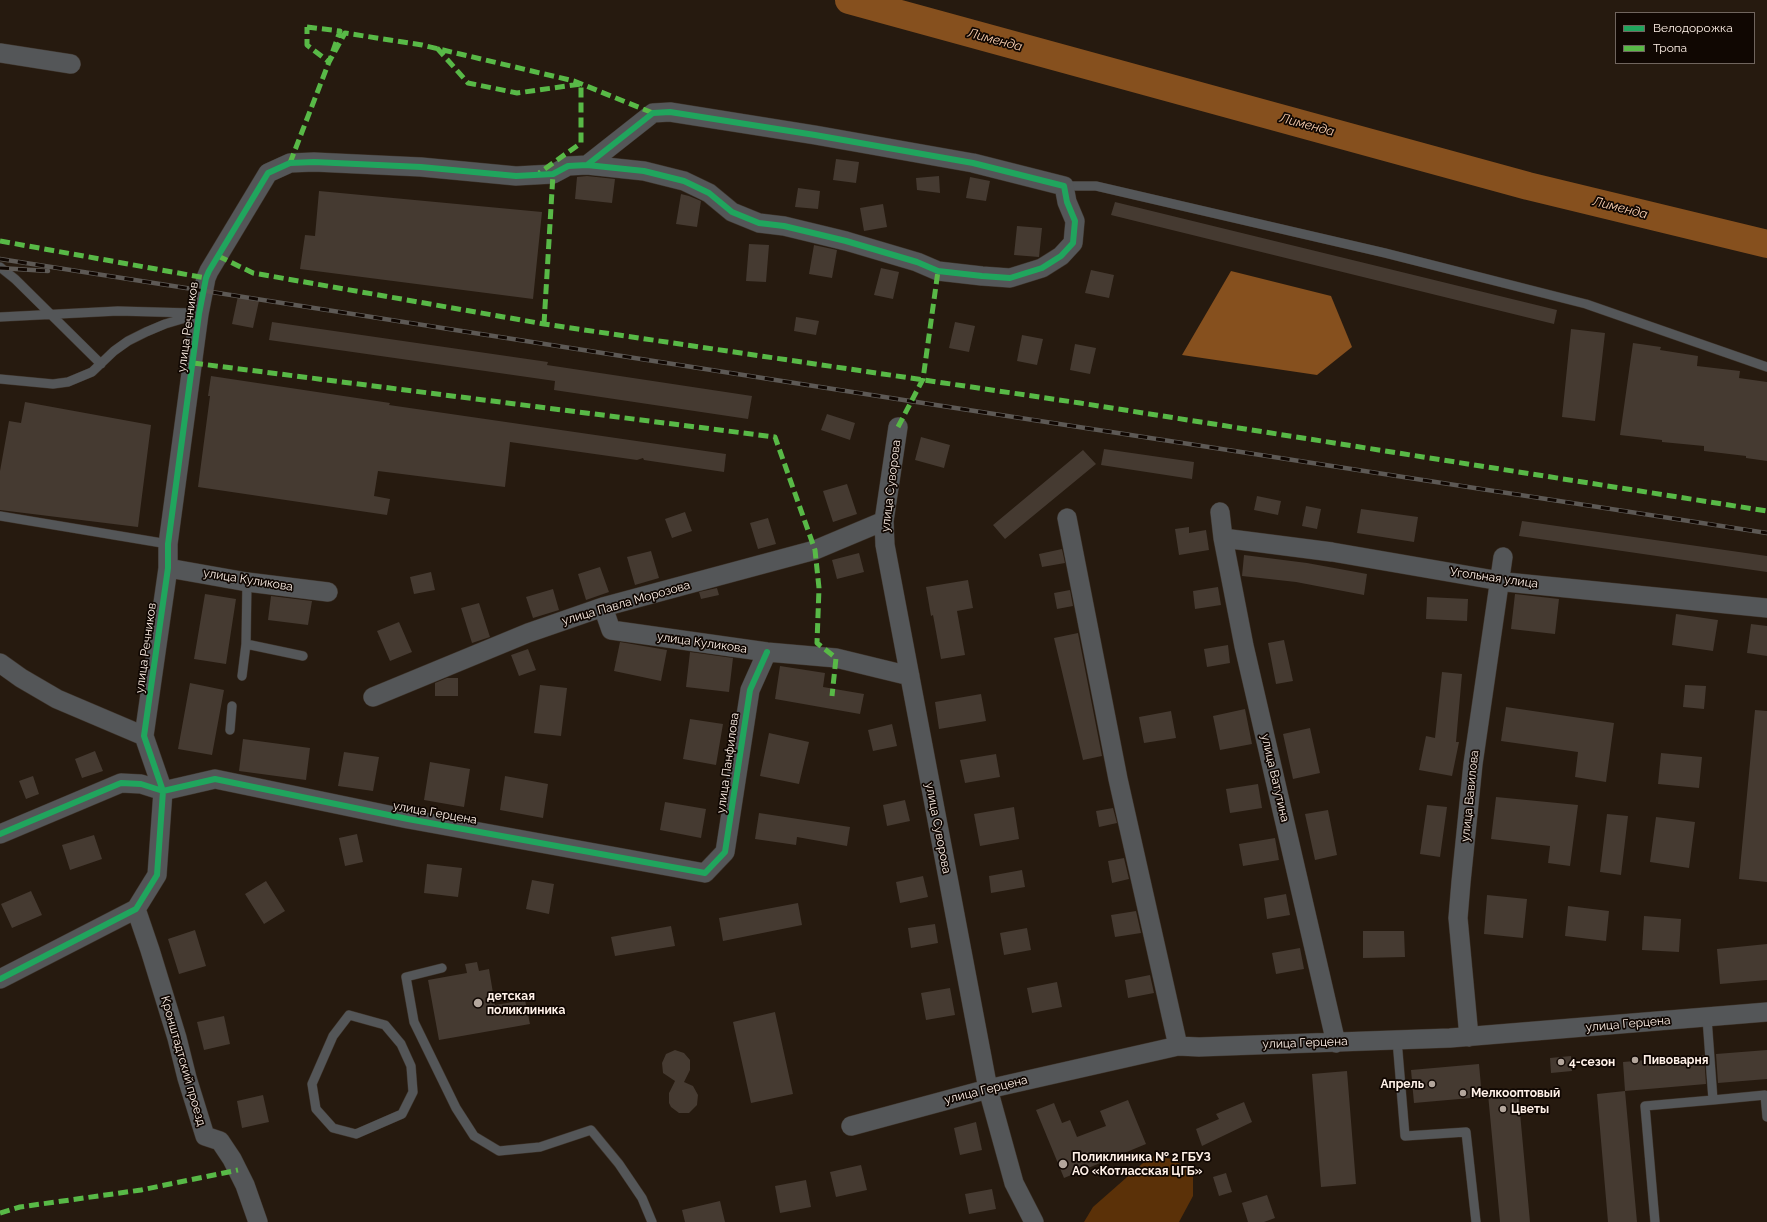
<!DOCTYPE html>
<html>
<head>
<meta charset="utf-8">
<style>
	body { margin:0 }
	#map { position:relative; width:1767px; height:1222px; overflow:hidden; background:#261a0f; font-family:Raleway,sans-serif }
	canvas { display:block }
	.legend { position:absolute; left:1615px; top:12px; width:140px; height:52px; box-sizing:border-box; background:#100702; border:1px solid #70655e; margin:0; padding:5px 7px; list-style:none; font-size:12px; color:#fff1e8 }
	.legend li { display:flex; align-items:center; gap:8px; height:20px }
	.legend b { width:20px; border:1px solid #70655e }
</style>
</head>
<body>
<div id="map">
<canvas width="1767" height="1222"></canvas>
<ul class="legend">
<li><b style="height:5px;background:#20a55d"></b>Велодорожка</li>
<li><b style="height:5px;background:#58b947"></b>Тропа</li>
</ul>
</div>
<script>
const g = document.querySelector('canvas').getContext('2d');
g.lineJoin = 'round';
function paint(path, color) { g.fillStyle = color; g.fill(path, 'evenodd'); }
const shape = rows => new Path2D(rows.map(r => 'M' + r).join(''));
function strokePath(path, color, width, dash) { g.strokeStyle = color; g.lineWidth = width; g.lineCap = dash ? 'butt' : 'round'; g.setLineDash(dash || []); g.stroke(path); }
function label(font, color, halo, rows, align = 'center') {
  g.font = font + ' Raleway,sans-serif'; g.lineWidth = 3.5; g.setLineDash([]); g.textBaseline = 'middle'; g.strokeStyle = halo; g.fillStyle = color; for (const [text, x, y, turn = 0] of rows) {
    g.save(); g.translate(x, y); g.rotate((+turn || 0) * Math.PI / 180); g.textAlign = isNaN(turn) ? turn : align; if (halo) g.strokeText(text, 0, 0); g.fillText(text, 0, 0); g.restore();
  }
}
const green = shape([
	[1151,1156,1172,1159,1193,1172,1193,1196,1179,1222,1084,1222,1093,1207]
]);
const water = shape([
	[1231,271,1331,296,1352,347,1317,375,1182,355]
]);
const river = shape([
	[849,0,1528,186,1767,244]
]);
const building = shape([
	[836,159,859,162,856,183,833,180],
	[587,176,615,179,612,203,575,199,577,177],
	[939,176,940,193,917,190,916,178],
	[970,177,990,181,986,201,966,198],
	[798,188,820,191,818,209,795,207],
	[319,191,542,212,533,299,300,269,305,235,315,236],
	[681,194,689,196,701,201,697,227,676,224],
	[1115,202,1557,310,1554,324,1111,215],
	[883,204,887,227,864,231,860,208],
	[1017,226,1042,228,1039,257,1014,255],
	[749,244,769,245,766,282,746,281],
	[814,245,837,250,832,278,809,274],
	[881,268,899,272,893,299,874,295],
	[1091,270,1114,275,1109,298,1085,293],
	[238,296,259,301,253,328,232,324],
	[796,317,819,321,816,335,794,331],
	[272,322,548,362,547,365,752,396,748,419,554,390,555,381,269,340],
	[955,322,975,326,969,352,949,348],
	[1571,329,1605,333,1595,421,1562,417],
	[1022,335,1043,339,1037,365,1017,361],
	[1633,343,1661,347,1660,350,1698,356,1697,366,1740,371,1739,378,1767,382,1767,461,1746,458,1746,456,1704,451,1704,446,1662,442,1662,440,1620,435],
	[1075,344,1096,348,1090,374,1070,370],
	[211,376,390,403,389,405,726,454,724,472,644,460,643,458,637,460,510,442,505,487,378,471,374,496,390,499,387,515,198,487,210,396,208,396],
	[25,402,151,425,138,527,0,510,0,471,9,421,21,423],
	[827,414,855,423,850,440,821,430],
	[921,437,950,445,944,468,915,460],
	[1104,449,1194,462,1192,479,1101,465],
	[1083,450,1096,464,1005,539,993,525],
	[847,484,857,514,833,522,823,491],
	[1257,496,1281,501,1278,515,1254,510],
	[1306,506,1321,509,1317,529,1302,526],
	[1361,509,1418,517,1414,542,1357,533],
	[685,512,692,531,672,538,665,519],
	[768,518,776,544,758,549,750,523],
	[1522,521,1767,556,1767,572,1519,536],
	[1189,527,1189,533,1206,530,1209,550,1179,555,1175,529],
	[1062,549,1065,563,1042,567,1039,554],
	[651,551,659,578,635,585,627,557],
	[859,553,864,572,837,579,832,560],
	[1244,555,1307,563,1367,574,1364,595,1296,582,1242,576],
	[600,567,609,592,586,600,578,574],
	[431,572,435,590,414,594,410,577],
	[968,580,973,608,957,611,965,655,941,659,933,615,931,616,926,587],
	[1218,587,1221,605,1195,609,1193,591],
	[717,588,719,595,701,599,699,592],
	[553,589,559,610,533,618,526,597],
	[1070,590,1073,606,1057,609,1054,593],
	[205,594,236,599,226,664,194,659],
	[1515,594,1559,599,1555,634,1511,629],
	[271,596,312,601,308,625,268,620],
	[1427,597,1468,599,1467,621,1426,619],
	[479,603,490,637,472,643,461,608],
	[1676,614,1718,620,1713,651,1672,645],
	[399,622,412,652,390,661,377,631],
	[1751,624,1767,626,1767,656,1747,653],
	[1078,633,1102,756,1083,760,1054,638],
	[1284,640,1293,681,1276,684,1268,643],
	[620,642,667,650,661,681,614,671],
	[1228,645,1230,663,1207,667,1204,649],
	[528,649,536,670,519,676,511,655],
	[690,652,733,658,729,692,686,687],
	[780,666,825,673,823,687,864,694,860,714,775,699],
	[1442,672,1462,674,1456,742,1459,742,1452,776,1419,770,1426,736,1435,738],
	[447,678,458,678,458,696,435,696,435,683],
	[190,683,224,690,212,755,178,749],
	[540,685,567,688,561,736,534,733],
	[1685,685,1706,686,1704,709,1683,707],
	[981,694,986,721,939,729,935,702],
	[1506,707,1614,723,1606,782,1575,777,1578,752,1501,741],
	[1245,709,1252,744,1220,750,1213,716],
	[1755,710,1767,711,1767,882,1739,879],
	[1171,711,1176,738,1144,743,1139,717],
	[690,719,723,724,716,765,683,759],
	[892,724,897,746,873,751,868,730],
	[1310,728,1320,773,1293,779,1283,734],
	[769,733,809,742,799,784,760,776],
	[243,739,310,748,306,780,239,771],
	[95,751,103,771,82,778,75,759],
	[344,752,379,757,373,791,338,786],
	[1661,753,1702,757,1699,788,1658,784],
	[996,754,1000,777,965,783,960,760],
	[430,762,470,769,464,807,424,800],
	[33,776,39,794,26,799,19,781],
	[505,776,548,784,543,818,500,810],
	[1258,784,1262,808,1230,813,1226,789],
	[1496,797,1578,805,1570,866,1548,863,1550,846,1491,839],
	[905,800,910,821,887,826,883,805],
	[665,802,706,809,701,838,660,830],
	[1427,805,1447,807,1440,857,1420,854],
	[1014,807,1019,839,980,846,974,814],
	[1113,808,1117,823,1099,827,1096,811],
	[1328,810,1337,855,1315,860,1305,814],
	[759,813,850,827,847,846,797,837,796,845,755,839],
	[1607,814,1628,816,1621,875,1600,872],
	[1656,817,1695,822,1689,868,1650,862],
	[357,834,363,862,345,866,339,838],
	[94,835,102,859,70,870,62,845],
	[1275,838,1279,860,1243,866,1239,844],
	[1124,858,1129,879,1112,883,1108,861],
	[427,864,462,868,458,897,424,893],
	[1022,870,1025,887,991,893,989,876],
	[923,876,928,897,900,903,896,882],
	[532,880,554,884,549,914,526,909],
	[266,881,285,911,264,924,245,894],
	[31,891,42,915,12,928,1,904],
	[1286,894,1290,915,1267,919,1264,898],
	[1487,895,1527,899,1523,938,1484,934],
	[798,903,802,925,723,941,719,918],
	[1568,906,1609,911,1606,941,1565,936],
	[1136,911,1141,933,1115,937,1111,915],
	[1644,916,1681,919,1679,952,1642,950],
	[935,924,938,943,911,948,908,928],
	[671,926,675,946,615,956,611,937],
	[1027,928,1031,950,1004,955,1000,933],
	[195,930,206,966,179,974,168,939],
	[1363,931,1404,931,1405,957,1363,958],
	[1767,944,1767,980,1720,984,1717,949],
	[1300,948,1304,969,1276,974,1272,953],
	[477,962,479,971,489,969,495,1005,525,1000,530,1024,439,1040,428,980,467,973,465,964],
	[1150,975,1154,993,1128,998,1125,980],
	[1057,982,1062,1007,1032,1013,1027,988],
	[950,988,955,1015,926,1020,921,993],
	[775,1012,793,1094,751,1103,733,1022],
	[224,1016,230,1044,204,1050,197,1022],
	[675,1050,684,1053,690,1060,690,1070,684,1082,693,1086,698,1095,697,1105,689,1113,679,1113,671,1107,669,1103,669,1093,675,1081,663,1073,662,1063,666,1054],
	[1767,1050,1767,1079,1718,1083,1716,1054],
	[1704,1055,1706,1084,1625,1091,1623,1062],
	[1571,1056,1572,1071,1551,1073,1550,1058],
	[1479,1064,1482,1097,1414,1103,1411,1070],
	[1347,1071,1356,1184,1321,1187,1312,1074],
	[1518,1091,1530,1222,1500,1222,1488,1094],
	[1625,1091,1637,1222,1608,1222,1597,1094],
	[263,1095,269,1122,242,1128,237,1101],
	[1128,1100,1146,1144,1064,1178,1036,1110,1054,1103,1062,1123,1070,1120,1077,1137,1106,1126,1100,1111],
	[1244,1102,1252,1122,1202,1146,1196,1129,1219,1119,1216,1114],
	[976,1122,982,1150,960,1155,954,1128],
	[861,1165,867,1190,836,1197,830,1172],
	[1226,1173,1232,1192,1219,1196,1213,1177],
	[806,1180,811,1207,780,1213,775,1186],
	[992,1189,996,1209,969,1214,965,1194],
	[1267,1195,1275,1218,1264,1222,1248,1222,1242,1203],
	[720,1201,725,1222,685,1222,682,1210]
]);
const lane = shape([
	[1064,186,1096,186,1385,253,1586,304,1767,367],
	[0,267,15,279,101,364],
	[0,317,118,311,192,313],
	[0,379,53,384,68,382,92,372,114,351,128,341,146,332,165,324,199,314],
	[0,516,168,544],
	[247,582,246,644,303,656],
	[242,676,246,644],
	[230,730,232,706],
	[442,968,406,977,414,1022,456,1108,474,1136,499,1151,540,1147,591,1130,619,1164,642,1198,652,1222],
	[349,1015,385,1025,401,1044,411,1066,413,1092,402,1114,356,1134,333,1128,316,1109,312,1084,333,1036,349,1015],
	[1707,1018,1713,1100,1765,1095,1767,1117],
	[1397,1040,1405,1136,1466,1132,1476,1222],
	[1655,1222,1645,1106,1713,1100]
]);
const street = shape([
	[0,53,71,64],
	[898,427,884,521,885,545,988,1089,1014,1183,1034,1222],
	[1220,512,1223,538,1244,646,1336,1043],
	[1067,518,1118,779,1178,1046],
	[1223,538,1332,552,1506,582,1767,608],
	[168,568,247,582,328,592],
	[603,607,611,630,767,652,836,658,910,676],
	[0,663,21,678,57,699,144,736],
	[373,697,528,633,603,607,815,550,884,521],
	[0,834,121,783,141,784,163,791,215,779,408,819,705,873,725,852,750,690,767,652],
	[136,909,150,950,177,1038,187,1078,205,1136,220,1141,232,1159,245,1185,258,1222],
	[0,979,136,909,157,875,163,791,144,736,168,568,168,544,199,314,206,278,209,271,268,173,290,163,314,162,421,167,516,176,553,174,568,166,587,165,644,171,684,181,709,193,732,212,759,223,784,226,846,241,917,262,938,271,982,276,1010,278,1042,268,1061,256,1073,243,1075,221,1067,202,1064,186,973,163,815,135,670,112,653,113,587,165],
	[1469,1037,1458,918,1461,882,1473,764,1503,557],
	[851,1126,988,1089,1178,1046,1199,1047,1450,1038,1767,1012]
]);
const rail = shape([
	[0,259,910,401,1767,533],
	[0,268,48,271]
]);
const quiet = shape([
	[307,27,340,31,329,62,307,45,307,27],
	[437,48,468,83,517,93,581,84,581,143,539,173],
	[290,163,329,62,345,33,422,45,574,81,653,113],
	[0,241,206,278],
	[218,256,253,273,544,324,1080,403,1767,511],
	[544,324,553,174],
	[193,363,775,437,815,550,819,588,817,643,836,658,832,696],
	[898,427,923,379,938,271],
	[0,1213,20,1207,141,1190,238,1170]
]);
const cycleway = shape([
	[0,834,121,783,141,784,163,791,215,779,408,819,705,873,725,852,750,690,767,652],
	[0,979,136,909,157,875,163,791,144,736,168,568,168,544,199,314,206,278,209,271,268,173,290,163,314,162,421,167,516,176,553,174,568,166,587,165,644,171,684,181,709,193,732,212,759,223,784,226,846,241,917,262,938,271,982,276,1010,278,1042,268,1061,256,1073,243,1075,221,1067,202,1064,186,973,163,815,135,670,112,653,113,587,165]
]);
const markers = [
	[478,1003,5,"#b3a69c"],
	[1635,1060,4,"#b3a69c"],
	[1561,1062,4,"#b3a69c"],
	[1432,1084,4,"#b3a69c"],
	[1463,1093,4,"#b3a69c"],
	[1503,1109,4,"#b3a69c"],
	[1063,1164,5,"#b3a69c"]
];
const streetNames = [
	["улица Речников",188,327,-82],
	["улица Суворова",891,486,-83],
	["Угольная улица",1494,578,8],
	["улица Куликова",248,580,9],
	["улица Павла Морозова",626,603,-16],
	["улица Куликова",702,643,8],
	["улица Речников",146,648,-82],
	["улица Панфилова",728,763,-82],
	["улица Ватутина",1275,778,77],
	["улица Вавилова",1470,796,-84],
	["улица Герцена",435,813,10],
	["улица Суворова",938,828,79],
	["улица Герцена",1628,1024,-5],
	["улица Герцена",1305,1043,-2],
	["Кронштадтский проезд",183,1061,74],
	["улица Герцена",986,1090,-14]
];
const poiNames = [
	["детская",487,996],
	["поликлиника",487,1010],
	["Пивоварня",1643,1060],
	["4-сезон",1569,1062],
	["Апрель",1424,1084,"right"],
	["Мелкооптовый",1471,1093],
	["Цветы",1511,1109],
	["Поликлиника № 2 ГБУЗ",1072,1157],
	["АО «Котласская ЦГБ»",1072,1171]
];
const waterNames = [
	["Лименда",995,40,15],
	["Лименда",1307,125,15],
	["Лименда",1620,208,14]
];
paint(green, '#5b3108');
paint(water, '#86501e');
strokePath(river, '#86501e', 28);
paint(building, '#453a31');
strokePath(lane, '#3e342b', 10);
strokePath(street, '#3e342b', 20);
strokePath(lane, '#545658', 9);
strokePath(street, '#545658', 19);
strokePath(rail, '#5d5955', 4.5);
strokePath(rail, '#100702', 3, [9]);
strokePath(quiet, '#58b947', 5, [10, 5]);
strokePath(cycleway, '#20a55d', 6);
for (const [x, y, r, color] of markers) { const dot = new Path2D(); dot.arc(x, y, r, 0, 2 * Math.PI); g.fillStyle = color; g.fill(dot); strokePath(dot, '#100702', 1.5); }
label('12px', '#fff1e8', '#100702', streetNames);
label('bold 12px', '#fff1e8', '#100702', poiNames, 'left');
label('italic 13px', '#f9cfb0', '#100702', waterNames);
</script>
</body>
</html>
